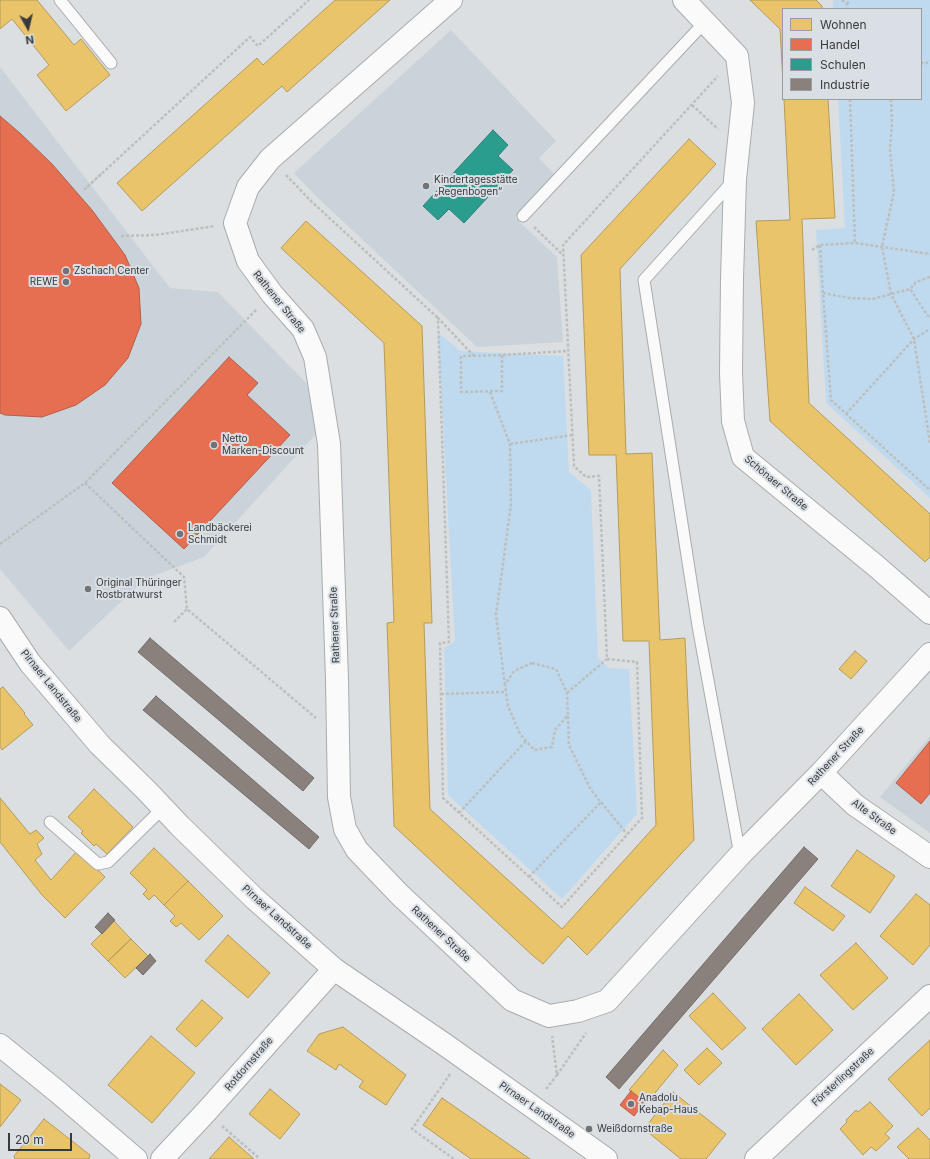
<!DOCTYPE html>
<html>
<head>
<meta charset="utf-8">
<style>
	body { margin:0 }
	#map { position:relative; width:930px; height:1159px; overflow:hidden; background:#dcdfe1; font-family:Inter,sans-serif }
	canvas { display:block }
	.legend { position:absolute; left:782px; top:8px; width:140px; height:92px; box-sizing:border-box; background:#d9dfe4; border:1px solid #999da1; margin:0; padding:5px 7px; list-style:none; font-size:12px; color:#383b3d }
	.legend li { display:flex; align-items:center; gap:8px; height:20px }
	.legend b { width:20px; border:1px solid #999da1 }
	.north { position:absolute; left:8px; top:8px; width:40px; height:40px; -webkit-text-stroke:3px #d9dfe4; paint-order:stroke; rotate:172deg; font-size:11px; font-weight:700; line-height:16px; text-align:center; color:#383b3d }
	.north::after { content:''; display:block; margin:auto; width:14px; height:18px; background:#383b3d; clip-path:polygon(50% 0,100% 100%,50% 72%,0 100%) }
	.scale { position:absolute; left:8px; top:1133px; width:64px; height:18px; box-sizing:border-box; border:2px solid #383b3d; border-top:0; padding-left:5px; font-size:12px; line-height:14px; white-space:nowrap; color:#383b3d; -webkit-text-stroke:3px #d9dfe4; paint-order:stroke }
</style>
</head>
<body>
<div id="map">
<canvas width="930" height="1159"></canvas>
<ul class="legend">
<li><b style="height:11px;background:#e9c46a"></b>Wohnen</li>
<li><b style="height:11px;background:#e76f51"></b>Handel</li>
<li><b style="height:11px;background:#2a9d8f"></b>Schulen</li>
<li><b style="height:11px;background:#8a817c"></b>Industrie</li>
</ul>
<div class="north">N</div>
<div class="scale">20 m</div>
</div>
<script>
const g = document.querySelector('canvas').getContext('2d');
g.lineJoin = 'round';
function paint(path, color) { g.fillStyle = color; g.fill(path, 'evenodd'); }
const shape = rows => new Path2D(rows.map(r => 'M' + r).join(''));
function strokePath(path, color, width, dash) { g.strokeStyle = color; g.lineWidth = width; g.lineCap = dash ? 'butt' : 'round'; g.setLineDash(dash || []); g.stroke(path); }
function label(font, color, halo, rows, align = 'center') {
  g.font = font + ' Inter,sans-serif'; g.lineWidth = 4; g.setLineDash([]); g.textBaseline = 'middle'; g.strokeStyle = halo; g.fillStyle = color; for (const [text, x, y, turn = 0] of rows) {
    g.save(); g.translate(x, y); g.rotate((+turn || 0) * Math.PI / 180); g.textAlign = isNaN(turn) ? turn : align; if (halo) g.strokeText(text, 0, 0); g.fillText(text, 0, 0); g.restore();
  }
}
const built = shape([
	[451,30,556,141,539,158,555,175,515,218,557,257,563,342,477,347,317,197,294,173],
	[0,67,170,288,218,292,307,384,316,434,204,557,145,579,69,651,0,569],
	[930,736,930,833,880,797]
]);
const green = shape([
	[833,0,930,0,930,498,826,403,816,230,845,228,838,99,921,99,921,9,833,9],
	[438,333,461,351,563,356,569,472,591,490,598,658,609,668,629,669,637,814,562,899,448,795,444,648,455,641]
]);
const homes = shape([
	[0,0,37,0,74,45,81,39,110,75,66,111,37,75,49,65,12,19,0,29,0,0],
	[335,0,390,0,287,92,282,86,142,211,117,183,257,58,263,65,335,0],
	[750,0,816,0,822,6,822,9,783,9,783,83,780,29,750,0],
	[784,99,828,99,835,218,802,219,809,403,930,514,930,557,925,562,770,421,756,221,790,220,784,99],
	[689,139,716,164,620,269,626,454,652,453,660,640,685,638,694,840,587,955,568,936,543,964,532,955,394,826,387,623,394,622,384,343,281,248,306,221,422,326,432,623,424,623,430,809,562,929,656,825,649,641,623,641,616,455,589,455,581,255,689,139],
	[855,651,867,661,851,679,839,669,855,651],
	[3,687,25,713,24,714,33,725,2,750,0,746,0,689,3,687],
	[94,789,133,827,107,854,96,844,94,846,81,833,83,831,68,817,94,789],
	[0,798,30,834,36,830,44,838,37,844,42,854,35,860,51,880,78,850,105,877,65,918,42,895,0,842,0,798],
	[154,848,188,881,164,905,154,895,149,900,143,894,147,890,130,873,154,848],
	[857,850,895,876,870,913,831,886,857,850],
	[188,881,223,916,199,940,181,923,176,927,170,921,175,916,164,905,188,881],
	[805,887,845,916,833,931,794,903,805,887],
	[916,894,930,905,930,945,913,965,880,936,916,894],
	[114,921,131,939,108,961,91,944,114,921],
	[228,935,270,973,248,998,205,961,228,935],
	[131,939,148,956,125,978,108,961,131,939],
	[856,943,888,978,853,1010,820,975,856,943],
	[713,993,746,1028,722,1050,689,1016,713,993],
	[799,994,833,1030,796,1065,762,1029,799,994],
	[202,1000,223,1018,196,1047,176,1029,202,1000],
	[343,1027,406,1075,386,1105,359,1087,363,1081,339,1064,336,1070,307,1051,319,1034,343,1027],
	[151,1036,195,1073,152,1123,108,1085,151,1036],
	[930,1040,930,1108,922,1116,888,1079,930,1040],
	[707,1048,722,1063,699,1085,684,1070,707,1048],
	[663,1050,678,1065,646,1104,629,1090,663,1050],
	[0,1084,21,1100,0,1127,0,1084],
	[270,1089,300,1114,280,1139,249,1114,270,1089],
	[673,1092,726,1134,706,1159,681,1159,644,1129,673,1092],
	[442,1098,445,1100,530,1159,471,1159,423,1125,442,1098],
	[870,1102,893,1126,885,1134,890,1138,876,1151,871,1147,863,1155,840,1129,847,1122,846,1120,856,1110,858,1112,870,1102],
	[44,1119,90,1155,89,1159,15,1159,14,1156,44,1119],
	[918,1128,930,1140,930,1159,909,1159,897,1147,918,1128],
	[229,1137,254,1159,209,1159,229,1137]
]);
const shops = shape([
	[0,116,21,134,52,164,92,210,125,255,139,288,141,324,128,358,105,385,76,405,42,417,5,415,0,413,0,116],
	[229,357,258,383,247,395,290,435,184,549,112,483,229,357],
	[930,741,930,793,921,804,896,783,930,741],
	[631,1091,645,1102,634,1116,620,1105,631,1091]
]);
const schools = shape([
	[493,130,508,145,498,156,513,170,464,223,449,209,438,220,423,206,493,130]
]);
const industry = shape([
	[150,638,314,778,303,791,138,652,150,638],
	[156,696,319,837,309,849,143,710,156,696],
	[804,847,818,859,619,1089,606,1077,804,847],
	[108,913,115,920,102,934,95,927,108,913],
	[150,954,156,961,143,975,136,968,150,954]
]);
const path = shape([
	[842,0,847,4,847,9],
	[847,4,850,0],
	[921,62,925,64,930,61],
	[850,99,855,243],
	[891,99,892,122,890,150,894,192,882,247,891,294,914,339,930,443],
	[692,105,718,129],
	[101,174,85,189,250,37,258,46,309,0],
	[286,175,312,202,438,318],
	[534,227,563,255],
	[121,236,155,235,215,226],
	[820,245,823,293,831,400,930,490],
	[812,250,820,245,855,243,930,254],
	[930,277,916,282,910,289,928,316,930,315],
	[823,293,849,298,873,299,910,289],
	[502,355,502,391,461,392,461,356,502,355,568,351],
	[474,356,438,318,449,642,440,643,443,798,562,907,642,818,637,662,607,659,599,476,586,477,574,466,563,245,718,76],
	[490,392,510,444,511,504,496,615,505,685],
	[846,414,914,339,930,329],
	[510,444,573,435],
	[85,483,184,577,187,609,316,718],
	[0,544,85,483,257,309],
	[174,622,187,609],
	[532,663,556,669,567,693,568,715,555,730,552,747,534,750,520,734,508,706,505,685,514,671,532,663],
	[567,693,607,659],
	[441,694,506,692],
	[568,716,569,745,591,790,627,834],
	[459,813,526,741],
	[529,877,601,802],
	[450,1074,412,1129,454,1159],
	[557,1075,586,1033],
	[546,1089,557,1075,552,1036],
	[222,1126,260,1159]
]);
const lane = shape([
	[60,0,111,63],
	[733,181,644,280,698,626,740,855],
	[523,216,705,22],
	[50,822,98,864,108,862,163,808]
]);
const street = shape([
	[451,0,270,159,248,187,235,223,248,261,272,294,303,329,315,357,329,444,337,679,339,797,345,829,357,850,399,894,512,1000,549,1016,578,1011,607,1001,740,855,821,773,930,654],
	[684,0,737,56,743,103,735,179,732,279,731,373,733,421,743,457,876,566,930,613],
	[821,773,855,805,930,857],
	[0,1045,59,1093,136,1159],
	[162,1159,206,1112,334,969],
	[756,1159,930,996]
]);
const secondary = shape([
	[0,618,30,663,100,745,146,790,180,826,255,899,334,969,444,1044,606,1159]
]);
const markers = [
	[426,186,4,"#717476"],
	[66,271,4,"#717476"],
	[66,282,4,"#717476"],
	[214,445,4,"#717476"],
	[180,534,4,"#717476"],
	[88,589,4,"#717476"],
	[631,1104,4,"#717476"],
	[589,1129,4,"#717476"]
];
const poiNames = [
	["Kindertagesstätte",434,180],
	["„Regenbogen“",434,192],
	["Zschach Center",74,271],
	["REWE",58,282,"right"],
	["Netto",222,439],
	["Marken-Discount",222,451],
	["Landbäckerei",188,528],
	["Schmidt",188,540],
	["Original Thüringer",96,583],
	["Rostbratwurst",96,595],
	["Anadolu",639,1098],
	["Kebap-Haus",639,1110],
	["Weißdornstraße",597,1129]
];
const streetNames = [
	["Rathener Straße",279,302,51],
	["Schönaer Straße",776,483,40],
	["Rathener Straße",335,625,-92],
	["Pirnaer Landstraße",51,686,51],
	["Rathener Straße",836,756,-47],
	["Alte Straße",874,817,36],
	["Pirnaer Landstraße",277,917,42],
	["Rathener Straße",441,934,43],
	["Rotdornstraße",249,1064,-49],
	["Försterlingstraße",843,1077,-43],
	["Pirnaer Landstraße",537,1110,35]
];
paint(built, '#cad3d9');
paint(green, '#bfdaee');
paint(homes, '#e9c46a');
strokePath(homes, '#b49b5c', 1);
paint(shops, '#e76f51');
strokePath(shops, '#b25f4b', 1);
paint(schools, '#2a9d8f');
strokePath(schools, '#2e8076', 1);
paint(industry, '#8a817c');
strokePath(industry, '#716c69', 1);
strokePath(lane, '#a9acad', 13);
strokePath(street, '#a9acad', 24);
strokePath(secondary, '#a9acad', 24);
strokePath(path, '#bdbfbf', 2.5, [3, 2]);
strokePath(lane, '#fafafa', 11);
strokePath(street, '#fafafa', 22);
strokePath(secondary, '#fafafa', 22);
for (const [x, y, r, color] of markers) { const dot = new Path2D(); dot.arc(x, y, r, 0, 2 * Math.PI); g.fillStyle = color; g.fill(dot); strokePath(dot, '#d9dfe4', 1.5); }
label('10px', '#383b3d', '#d9dfe4', poiNames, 'left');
label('10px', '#383b3d', '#d9dfe4', streetNames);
</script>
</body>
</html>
